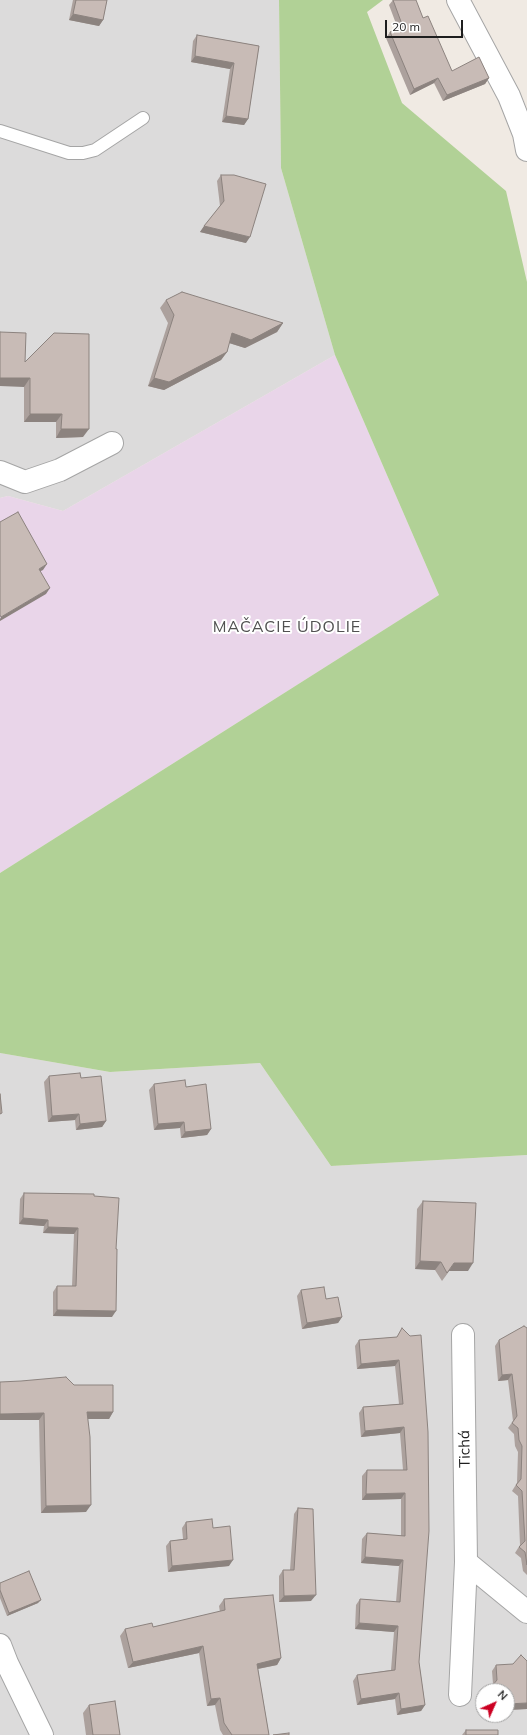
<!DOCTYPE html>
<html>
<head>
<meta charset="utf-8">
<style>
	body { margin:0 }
	#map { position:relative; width:527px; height:1735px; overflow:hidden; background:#f0eae3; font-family:Mulish,sans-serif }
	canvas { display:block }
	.north { position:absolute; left:475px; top:1683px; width:40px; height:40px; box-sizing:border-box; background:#fff; border:1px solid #a5a5a5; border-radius:50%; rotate:45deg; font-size:11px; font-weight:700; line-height:16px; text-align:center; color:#1e1e1e }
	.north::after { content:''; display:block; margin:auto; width:14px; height:18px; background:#c02; clip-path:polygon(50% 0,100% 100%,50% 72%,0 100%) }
	.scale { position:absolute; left:385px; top:20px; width:78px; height:18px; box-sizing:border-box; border:2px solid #1e1e1e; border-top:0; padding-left:5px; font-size:12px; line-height:14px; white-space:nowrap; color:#1e1e1e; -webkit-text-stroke:3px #fff; paint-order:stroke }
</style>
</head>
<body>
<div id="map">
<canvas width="527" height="1735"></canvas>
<div class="north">N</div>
<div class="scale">20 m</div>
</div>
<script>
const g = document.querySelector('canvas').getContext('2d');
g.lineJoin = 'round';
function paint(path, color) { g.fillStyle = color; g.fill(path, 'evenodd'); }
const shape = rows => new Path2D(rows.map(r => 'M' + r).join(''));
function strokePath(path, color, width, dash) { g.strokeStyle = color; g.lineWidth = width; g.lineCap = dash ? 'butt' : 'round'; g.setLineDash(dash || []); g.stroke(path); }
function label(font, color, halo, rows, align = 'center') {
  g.font = font + ' Mulish,sans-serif'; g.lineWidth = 4; g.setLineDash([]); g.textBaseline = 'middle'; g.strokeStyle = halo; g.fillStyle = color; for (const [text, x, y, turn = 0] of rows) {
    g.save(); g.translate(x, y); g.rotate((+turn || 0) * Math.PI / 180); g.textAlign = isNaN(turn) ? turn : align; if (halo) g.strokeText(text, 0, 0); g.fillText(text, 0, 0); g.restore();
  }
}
const residential = shape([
	[0,0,279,0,281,168,335,355,63,511,8,496,0,498],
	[0,1053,110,1072,260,1063,331,1166,527,1155,527,1735,0,1735],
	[483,1691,507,1691,507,1715,483,1715]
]);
const industrial = shape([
	[335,355,439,595,0,873,0,498,8,496,63,511]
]);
const forest = shape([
	[279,0,383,0,367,12,402,103,506,191,527,282,527,1155,331,1166,260,1063,110,1072,0,1053,0,873,439,595,335,355,281,168]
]);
const lane = shape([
	[0,131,69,153,83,153,95,150,143,118]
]);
const street = shape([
	[458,0,509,96,524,134,527,150],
	[0,472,25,482,60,470,112,443],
	[466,1562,527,1612],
	[0,1645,7,1663,42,1735],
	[460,1695,466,1562,463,1335]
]);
const wall = shape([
	[73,0,107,0,103,20,99,26,69,20],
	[393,0,423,18,452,71,489,78,485,84,443,101,434,83,410,95,386,38,390,32,398,29,389,5],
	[197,35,259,46,248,119,244,125,222,122,230,69,191,62,193,41],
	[221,175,246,243,200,232,220,206,217,181],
	[166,300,283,323,277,332,245,348,229,343,227,352,221,360,164,390,148,386,168,323,160,308],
	[25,362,83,437,56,438,56,422,24,422,24,387],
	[49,1076,81,1078,106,1121,102,1127,76,1130,75,1120,48,1122,44,1082],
	[154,1084,186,1087,211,1129,207,1135,181,1138,180,1128,154,1130,149,1090],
	[24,1193,94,1196,112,1317,53,1316,53,1292,57,1286,72,1286,74,1234,43,1233,44,1226,19,1224,20,1199],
	[423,1201,468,1271,449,1271,442,1281,435,1270,415,1269,417,1209],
	[301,1290,326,1299,342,1317,338,1323,302,1329,297,1296],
	[402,1328,419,1662,425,1705,421,1711,397,1715,395,1699,357,1705,353,1681,357,1675,391,1670,394,1632,355,1629,356,1605,360,1599,396,1602,399,1566,361,1563,362,1539,367,1533,401,1536,401,1499,362,1500,362,1476,367,1470,403,1470,400,1433,361,1437,359,1413,363,1407,399,1404,395,1366,357,1369,355,1346,359,1340,397,1337],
	[527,1328,527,1575,523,1571,521,1558,515,1553,520,1545,518,1496,512,1491,517,1483,518,1452,515,1446,514,1434,508,1428,513,1421,508,1380,498,1381,495,1346,499,1340],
	[74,1385,113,1412,109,1419,88,1419,86,1512,41,1513,39,1420,0,1420],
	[298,1508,311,1601,279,1602,279,1576,283,1570,290,1570,294,1514],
	[186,1522,213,1528,229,1566,168,1572,166,1546,170,1541,183,1539,182,1528],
	[0,1583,38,1603,7,1616,0,1598],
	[224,1599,281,1658,277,1665,258,1669,269,1735,223,1735,220,1730,215,1705,207,1706,199,1653,128,1668,120,1636,125,1629,153,1627,220,1612,219,1606],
	[496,1665,527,1709,507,1710,507,1691,488,1691,493,1684,492,1671],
	[89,1705,120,1735,86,1735,83,1713],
	[466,1730,466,1735,462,1735]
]);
const shadedWall = shape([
	[73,14,103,20,99,26,69,20],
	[195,56,234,63,230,69,191,62],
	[438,78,434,83,410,95,414,89],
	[489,78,485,84,443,101,447,95],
	[226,116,248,119,244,125,222,122],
	[204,226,250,237,246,243,200,232],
	[283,323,277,332,245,348,226,342,232,333],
	[227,352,221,360,164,390,148,386,154,378],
	[0,378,30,378,24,387,0,386],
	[30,414,62,414,56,422,24,422],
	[61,429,89,429,83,437,56,438],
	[47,564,43,570,35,574,39,569],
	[50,588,46,594,0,621,0,619,1,617],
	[79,1114,75,1120,48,1122,52,1116],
	[106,1121,102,1127,76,1130,80,1124],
	[184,1122,180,1128,154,1130,158,1124],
	[211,1129,207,1135,181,1138,185,1132],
	[23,1218,48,1220,44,1226,19,1224],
	[48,1227,78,1228,74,1234,43,1233],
	[420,1261,441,1262,435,1270,415,1269],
	[454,1263,473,1263,468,1271,449,1271,442,1281],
	[57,1310,116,1311,112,1317,53,1316],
	[342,1317,338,1323,302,1329,307,1323],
	[399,1360,395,1366,357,1369,361,1364],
	[512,1374,508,1380,498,1381,502,1375],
	[87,1412,113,1412,109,1419,83,1419],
	[44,1413,39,1420,0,1420,0,1414],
	[404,1427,400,1433,361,1437,365,1431],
	[405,1493,401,1499,362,1500,366,1494],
	[91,1505,86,1512,41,1513,46,1506],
	[365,1557,403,1560,399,1566,361,1563],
	[233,1560,229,1566,168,1572,172,1566],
	[316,1595,311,1601,279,1602,284,1596],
	[41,1600,38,1603,7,1616,9,1613],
	[359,1623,398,1626,394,1632,355,1629],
	[203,1646,199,1653,128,1668,133,1662],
	[281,1658,277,1665,252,1670,257,1664],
	[399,1693,395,1699,357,1705,361,1699],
	[220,1698,215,1705,207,1706,211,1699],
	[527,1703,527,1709,507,1710,507,1704],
	[425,1705,421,1711,397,1715,401,1709]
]);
const building = shape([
	[76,0,107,0,103,20,73,14,76,0],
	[393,0,416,0,423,18,428,16,452,71,479,57,489,78,447,95,438,78,414,89,390,32,403,27,393,0],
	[197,35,259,46,248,119,226,116,234,63,195,56,197,35],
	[221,175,234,175,266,184,250,237,204,226,224,201,221,175],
	[182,292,283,323,251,340,232,333,227,352,169,382,154,378,174,315,166,300,182,292],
	[0,332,26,333,25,362,54,333,89,334,89,429,61,429,62,414,30,414,30,378,0,378,0,332],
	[18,512,47,564,39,569,50,588,1,617,0,615,0,522,18,512],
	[80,1073,81,1078,101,1076,106,1121,80,1124,79,1114,52,1116,49,1076,80,1073],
	[185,1080,186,1087,206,1084,211,1129,185,1132,184,1122,158,1124,154,1084,185,1080],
	[0,1094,2,1113,0,1114,0,1094],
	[24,1193,94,1194,94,1196,119,1198,116,1249,117,1249,116,1311,57,1310,57,1286,76,1286,78,1228,48,1227,48,1220,23,1218,24,1193],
	[423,1201,476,1203,473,1263,454,1263,447,1273,441,1262,420,1261,423,1201],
	[324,1287,326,1299,338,1297,342,1317,307,1323,301,1290,324,1287],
	[524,1326,527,1328,527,1565,525,1552,519,1547,525,1541,522,1491,516,1485,521,1479,522,1446,519,1440,518,1428,512,1423,517,1416,512,1374,502,1375,499,1340,524,1326],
	[402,1328,410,1336,421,1335,428,1432,429,1531,419,1662,425,1705,401,1709,399,1693,361,1699,357,1675,395,1670,398,1626,359,1623,360,1599,400,1602,403,1560,365,1557,367,1533,405,1536,405,1493,366,1494,367,1470,407,1470,404,1427,365,1431,363,1407,403,1404,399,1360,361,1364,359,1340,397,1337,402,1328],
	[66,1377,74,1385,113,1385,113,1412,87,1412,90,1437,91,1505,46,1506,44,1413,0,1414,0,1382,21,1381,66,1377],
	[298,1508,313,1509,316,1595,284,1596,283,1570,294,1570,298,1508],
	[212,1519,213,1528,230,1526,233,1560,172,1566,170,1541,187,1539,186,1522,212,1519],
	[29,1571,41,1600,9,1613,0,1590,0,1583,29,1571],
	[273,1595,281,1658,257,1664,269,1735,232,1735,224,1723,220,1698,211,1699,203,1646,133,1662,125,1629,152,1623,153,1627,225,1610,224,1599,273,1595],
	[521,1655,527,1661,527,1703,507,1704,507,1691,498,1691,492,1686,497,1680,496,1665,513,1664,521,1655],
	[115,1701,120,1735,93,1735,89,1705,115,1701],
	[466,1730,498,1730,498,1735,466,1735,466,1730],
	[289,1733,289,1735,273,1735,289,1733]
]);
const streetNames = [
	["Tichá",465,1449,-91]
];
const neighbourhoodNames = [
	["MAČACIE ÚDOLIE",287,627]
];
paint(residential, '#dcdbdb');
paint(industrial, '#e9d5e9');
paint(forest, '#b1d196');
strokePath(lane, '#a5a5a5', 14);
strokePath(street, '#a5a5a5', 24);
strokePath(lane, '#fff', 12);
strokePath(street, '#fff', 22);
paint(wall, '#aca19d');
paint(shadedWall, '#8c837f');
paint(building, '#c8bbb6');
strokePath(building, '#8c837f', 1);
label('15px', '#1e1e1e', '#fff', streetNames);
g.letterSpacing = '1px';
label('16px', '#515151', '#fff', neighbourhoodNames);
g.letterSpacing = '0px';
</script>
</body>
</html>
